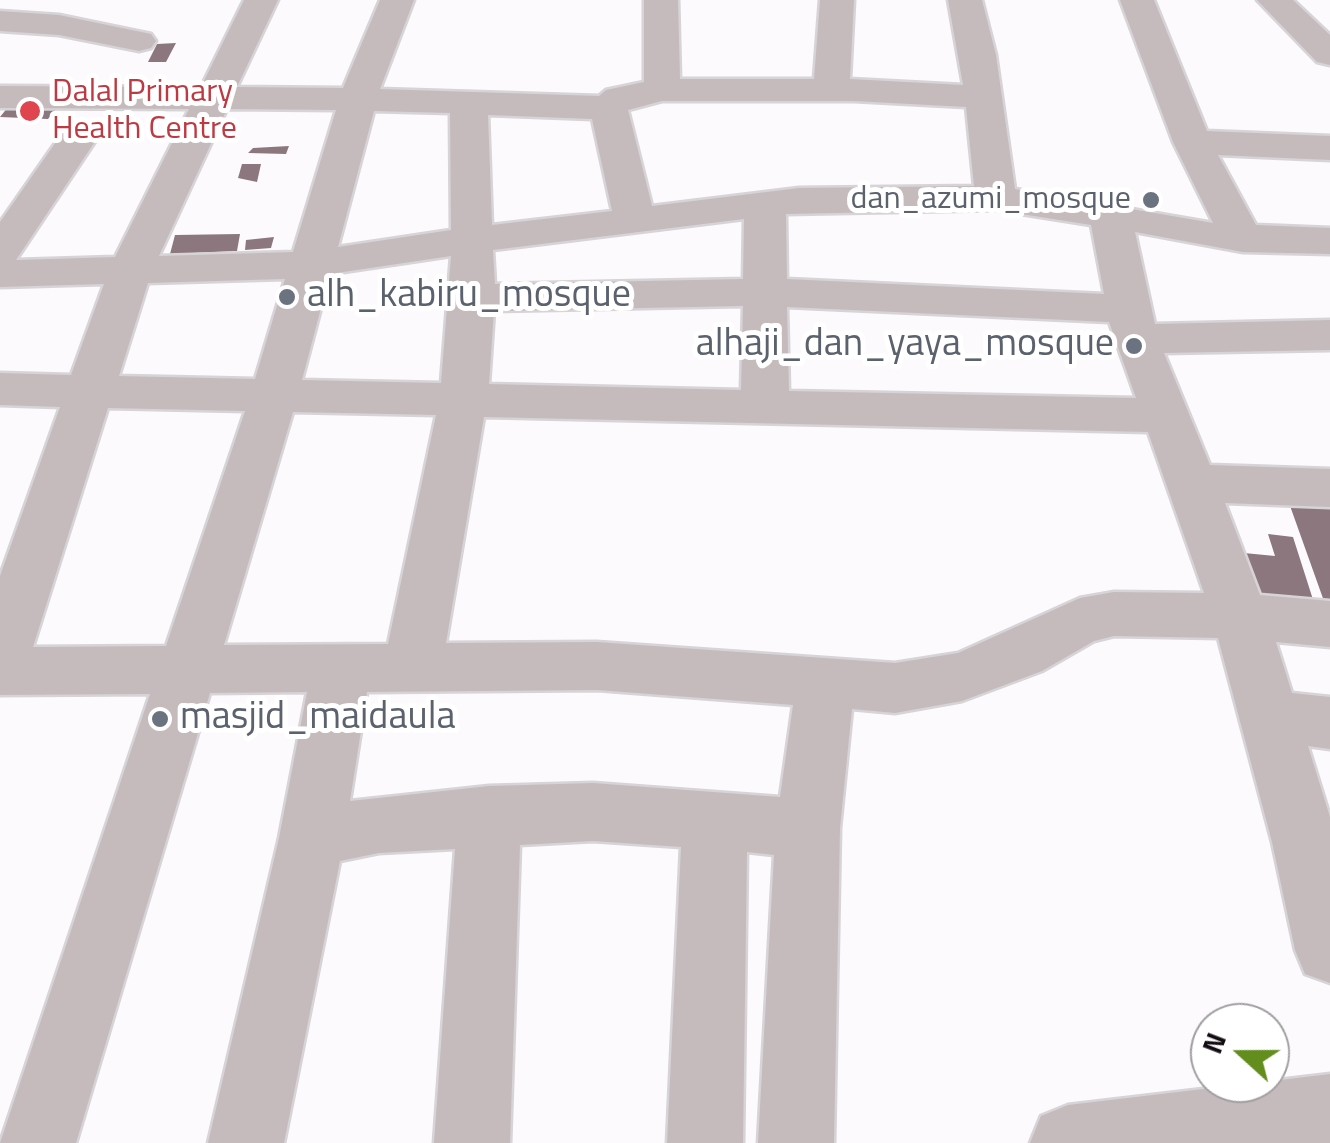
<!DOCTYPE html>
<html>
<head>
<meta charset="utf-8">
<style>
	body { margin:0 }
	#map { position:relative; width:1330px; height:1143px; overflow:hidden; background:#fdfafd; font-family:"Titillium Web",sans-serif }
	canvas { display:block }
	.north { position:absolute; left:1190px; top:1003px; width:100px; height:100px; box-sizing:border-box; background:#fff; border:2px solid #a09ea0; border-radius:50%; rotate:291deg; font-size:28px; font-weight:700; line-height:40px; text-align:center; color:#120d12 }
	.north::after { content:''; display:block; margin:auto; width:35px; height:45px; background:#638d1d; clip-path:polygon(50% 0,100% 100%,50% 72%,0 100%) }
</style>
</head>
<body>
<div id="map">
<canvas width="1330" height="1143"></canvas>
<div class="north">N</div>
</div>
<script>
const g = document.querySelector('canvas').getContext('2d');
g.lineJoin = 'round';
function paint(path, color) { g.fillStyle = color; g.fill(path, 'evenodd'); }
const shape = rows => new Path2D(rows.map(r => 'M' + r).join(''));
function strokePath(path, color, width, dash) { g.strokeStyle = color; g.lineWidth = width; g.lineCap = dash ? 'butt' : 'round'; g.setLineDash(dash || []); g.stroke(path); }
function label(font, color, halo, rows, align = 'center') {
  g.font = font + ' "Titillium Web",sans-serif'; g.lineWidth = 10; g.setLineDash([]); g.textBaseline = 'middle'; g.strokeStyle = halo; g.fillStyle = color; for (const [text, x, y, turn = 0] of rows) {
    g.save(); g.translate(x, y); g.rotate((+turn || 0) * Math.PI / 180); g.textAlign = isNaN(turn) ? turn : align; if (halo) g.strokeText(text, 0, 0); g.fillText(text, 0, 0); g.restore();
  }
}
const building = shape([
	[176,43,166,62,148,62,157,44],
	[12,102,60,104,48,119,0,117],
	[289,146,286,154,248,153,253,148],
	[242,164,261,164,257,182,238,178],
	[240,234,237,251,170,254,175,235],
	[274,237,271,248,245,250,246,240],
	[1289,503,1330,505,1330,605,1325,604],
	[1268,534,1293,537,1316,609,1258,605,1244,553,1275,556]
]);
const minor = shape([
	[244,0,278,0,237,87,343,88,380,0,414,0,380,89,599,96,606,90,644,82,644,0,678,0,680,79,814,79,820,0,854,0,850,79,963,85,948,0,982,0,996,55,1015,189,1213,223,1173,142,1120,0,1154,0,1207,131,1330,136,1330,160,1218,155,1256,225,1330,228,1330,254,1243,252,1135,232,1155,324,1330,320,1330,350,1164,353,1210,465,1330,469,1330,507,1225,503,1260,595,1330,601,1330,647,1276,642,1292,693,1330,697,1330,749,1308,746,1330,817,1330,983,1305,974,1295,950,1272,842,1218,638,1114,636,1094,641,1042,671,962,701,895,713,852,709,840,828,834,1143,758,1143,774,855,747,852,743,1143,667,1143,681,847,593,841,520,845,510,1143,434,1143,455,849,379,853,340,861,284,1143,208,1143,279,838,307,692,210,693,76,1143,0,1143,150,694,0,695,0,576,60,407,0,405,0,373,71,375,104,284,0,287,0,222,65,129,93,129,98,137,16,260,115,257,189,109,0,108,0,86,201,87,244,0],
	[662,101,854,101,966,107,974,186,799,188,652,206,628,110,662,101],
	[227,109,336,110,293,252,159,256,227,109],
	[374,111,450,113,451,230,338,247,374,111],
	[488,115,592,119,612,211,492,225,488,115],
	[996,210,1091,225,1104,294,787,279,786,214,996,210],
	[744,219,743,279,495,284,493,250,744,219],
	[451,256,441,383,302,380,330,274,451,256],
	[285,279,255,379,119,376,148,283,285,279],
	[743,306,741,390,489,384,494,311,743,306],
	[787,307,1109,322,1136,398,789,391,787,307],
	[108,408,245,411,166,646,33,647,108,408],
	[293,412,436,415,388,644,224,645,293,412],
	[484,417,1148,432,1204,593,1114,592,1080,598,958,653,895,663,597,642,446,643,484,417],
	[597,690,793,705,780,797,593,783,489,786,350,801,367,692,597,690],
	[1257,0,1293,0,1330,35,1330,65,1317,62,1257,0],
	[0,11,59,15,151,34,156,41,151,48,139,51,59,35,0,31,0,11],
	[1330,1074,1330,1143,1030,1143,1041,1116,1068,1105,1330,1074]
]);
const markers = [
	[30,111,12,"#e0444e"],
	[1151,200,10,"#6b7280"],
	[287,297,10,"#6b7280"],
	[1134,346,10,"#6b7280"],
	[160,719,10,"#6b7280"]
];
const farHealthnames = [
	["Dalal Primary",52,93],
	["Health Centre",52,130]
];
const farWorshipnames = [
	["dan_azumi_mosque",1131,200]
];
const worshipNames = [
	["alh_kabiru_mosque",307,297],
	["alhaji_dan_yaya_mosque",1114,346,"right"],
	["masjid_maidaula",180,719]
];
paint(building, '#8c777e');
strokePath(minor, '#d7d4d7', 5);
paint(minor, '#c5bbbc');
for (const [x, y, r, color] of markers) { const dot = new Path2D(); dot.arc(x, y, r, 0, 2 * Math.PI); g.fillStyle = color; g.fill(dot); strokePath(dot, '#fff', 4); }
label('32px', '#be3a42', '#fff', farHealthnames, 'left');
label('32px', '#5b616d', '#fff', farWorshipnames, 'right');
label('38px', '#5b616d', '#fff', worshipNames, 'left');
</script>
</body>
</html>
